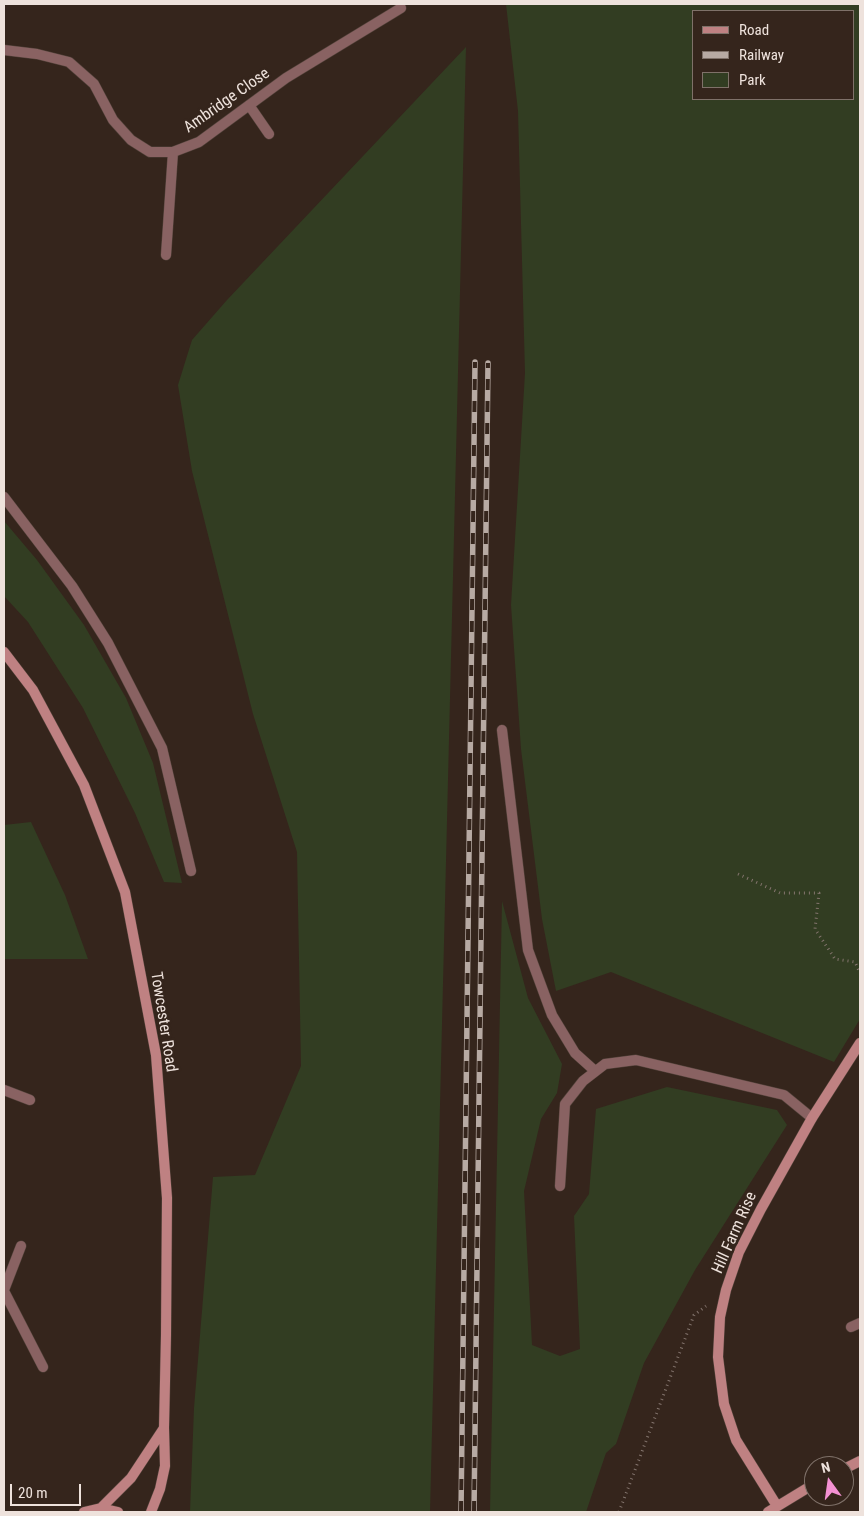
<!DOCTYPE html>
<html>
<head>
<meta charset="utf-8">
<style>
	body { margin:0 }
	#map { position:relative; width:864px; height:1516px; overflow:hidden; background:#35251c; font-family:"Roboto Condensed",sans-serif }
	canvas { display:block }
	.frame { position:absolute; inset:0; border:5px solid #eee2dc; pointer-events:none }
	.legend { position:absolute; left:692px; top:10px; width:162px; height:90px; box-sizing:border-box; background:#35251c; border:1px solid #7f7169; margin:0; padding:6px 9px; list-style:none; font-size:15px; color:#eee2dc }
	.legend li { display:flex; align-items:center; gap:10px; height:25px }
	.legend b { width:25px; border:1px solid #7f7169 }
	.north { position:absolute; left:804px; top:1456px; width:50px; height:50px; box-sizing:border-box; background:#35251c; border:1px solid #7f7169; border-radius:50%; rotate:346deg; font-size:14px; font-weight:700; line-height:20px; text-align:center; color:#eee2dc }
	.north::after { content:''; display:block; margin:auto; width:18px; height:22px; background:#f491d3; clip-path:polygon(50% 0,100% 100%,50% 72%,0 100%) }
	.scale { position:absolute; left:10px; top:1484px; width:71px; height:22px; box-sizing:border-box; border:2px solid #eee2dc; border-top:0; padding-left:6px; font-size:15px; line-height:18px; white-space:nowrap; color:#eee2dc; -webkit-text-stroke:4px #35251c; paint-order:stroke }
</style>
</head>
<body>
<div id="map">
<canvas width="864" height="1516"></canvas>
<div class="frame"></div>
<ul class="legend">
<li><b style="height:6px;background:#bf8182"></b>Road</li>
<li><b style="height:6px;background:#b7aaa3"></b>Railway</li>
<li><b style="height:14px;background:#323d22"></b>Park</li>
</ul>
<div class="north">N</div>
<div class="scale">20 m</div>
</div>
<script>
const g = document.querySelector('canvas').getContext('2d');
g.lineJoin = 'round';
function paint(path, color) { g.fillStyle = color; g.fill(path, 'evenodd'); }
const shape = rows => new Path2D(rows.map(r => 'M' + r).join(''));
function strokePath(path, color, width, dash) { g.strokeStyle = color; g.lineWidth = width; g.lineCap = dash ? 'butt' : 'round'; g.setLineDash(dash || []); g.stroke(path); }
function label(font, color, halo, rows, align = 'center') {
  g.font = font + ' "Roboto Condensed",sans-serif'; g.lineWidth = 5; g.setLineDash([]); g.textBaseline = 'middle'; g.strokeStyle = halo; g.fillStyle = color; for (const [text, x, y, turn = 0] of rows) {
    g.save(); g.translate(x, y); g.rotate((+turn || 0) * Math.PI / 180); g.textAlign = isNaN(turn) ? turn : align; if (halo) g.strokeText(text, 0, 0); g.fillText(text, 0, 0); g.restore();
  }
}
const green = shape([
	[506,4,860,4,860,1019,834,1062,611,972,556,991,542,919,521,749,511,605,525,373,518,111],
	[853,11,853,99,693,99,693,11],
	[466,47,430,1512,190,1512,194,1408,213,1177,255,1175,301,1066,297,852,253,714,192,471,178,385,192,340,227,300],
	[4,521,37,560,84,625,126,698,153,763,182,883,164,882,135,813,83,708,28,622,4,596],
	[31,822,65,895,88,959,4,959,4,825],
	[502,901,528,998,562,1064,557,1093,541,1119,524,1191,532,1345,560,1356,580,1349,574,1216,589,1194,596,1109,667,1087,777,1110,787,1125,695,1270,644,1363,616,1444,606,1453,586,1512,490,1512]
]);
const path = shape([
	[738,874,780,893,819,893,815,929,835,959,855,962,860,973],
	[619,1512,694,1315,706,1306]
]);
const lane = shape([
	[4,497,72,586,108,643,162,748,191,871],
	[502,730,528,950,552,1015,575,1053,595,1071],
	[560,1186,565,1104,583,1081,605,1064,636,1060,784,1095,812,1118]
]);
const street = shape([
	[4,50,37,54,69,62,94,84,113,120,131,140,150,152,173,152,199,142,286,78,401,8],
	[249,105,269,134],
	[166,255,173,152],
	[4,1090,30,1100],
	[4,1290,21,1246],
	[4,1291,43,1367],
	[851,1327,860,1323]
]);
const secondary = shape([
	[4,652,33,690,84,785,125,892,156,1055,167,1198,166,1335,164,1428,165,1466,160,1489,151,1512],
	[844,1469,860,1461],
	[777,1506,736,1440,724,1404,718,1357,720,1317,726,1290,739,1252,761,1209,812,1118,860,1043],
	[101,1508,131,1478,164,1428],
	[84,1512,101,1508,118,1512],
	[768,1512,814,1484]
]);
const rail = shape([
	[461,1512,475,362],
	[474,1512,488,363]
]);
const streetNames = [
	["Ambridge Close",227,101,-35],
	["Towcester Road",163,1022,81],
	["Hill Farm Rise",735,1233,-66]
];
paint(green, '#323d22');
strokePath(lane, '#53433b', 11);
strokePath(street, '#53433b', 11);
strokePath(secondary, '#53433b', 11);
strokePath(path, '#84756e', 3, [1, 4]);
strokePath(lane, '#896262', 10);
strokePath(street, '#896262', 10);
strokePath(secondary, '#bf8182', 10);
strokePath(rail, '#b7aaa3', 5.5);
strokePath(rail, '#35251c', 4, [11]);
label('16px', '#eee2dc', '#35251c', streetNames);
</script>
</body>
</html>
